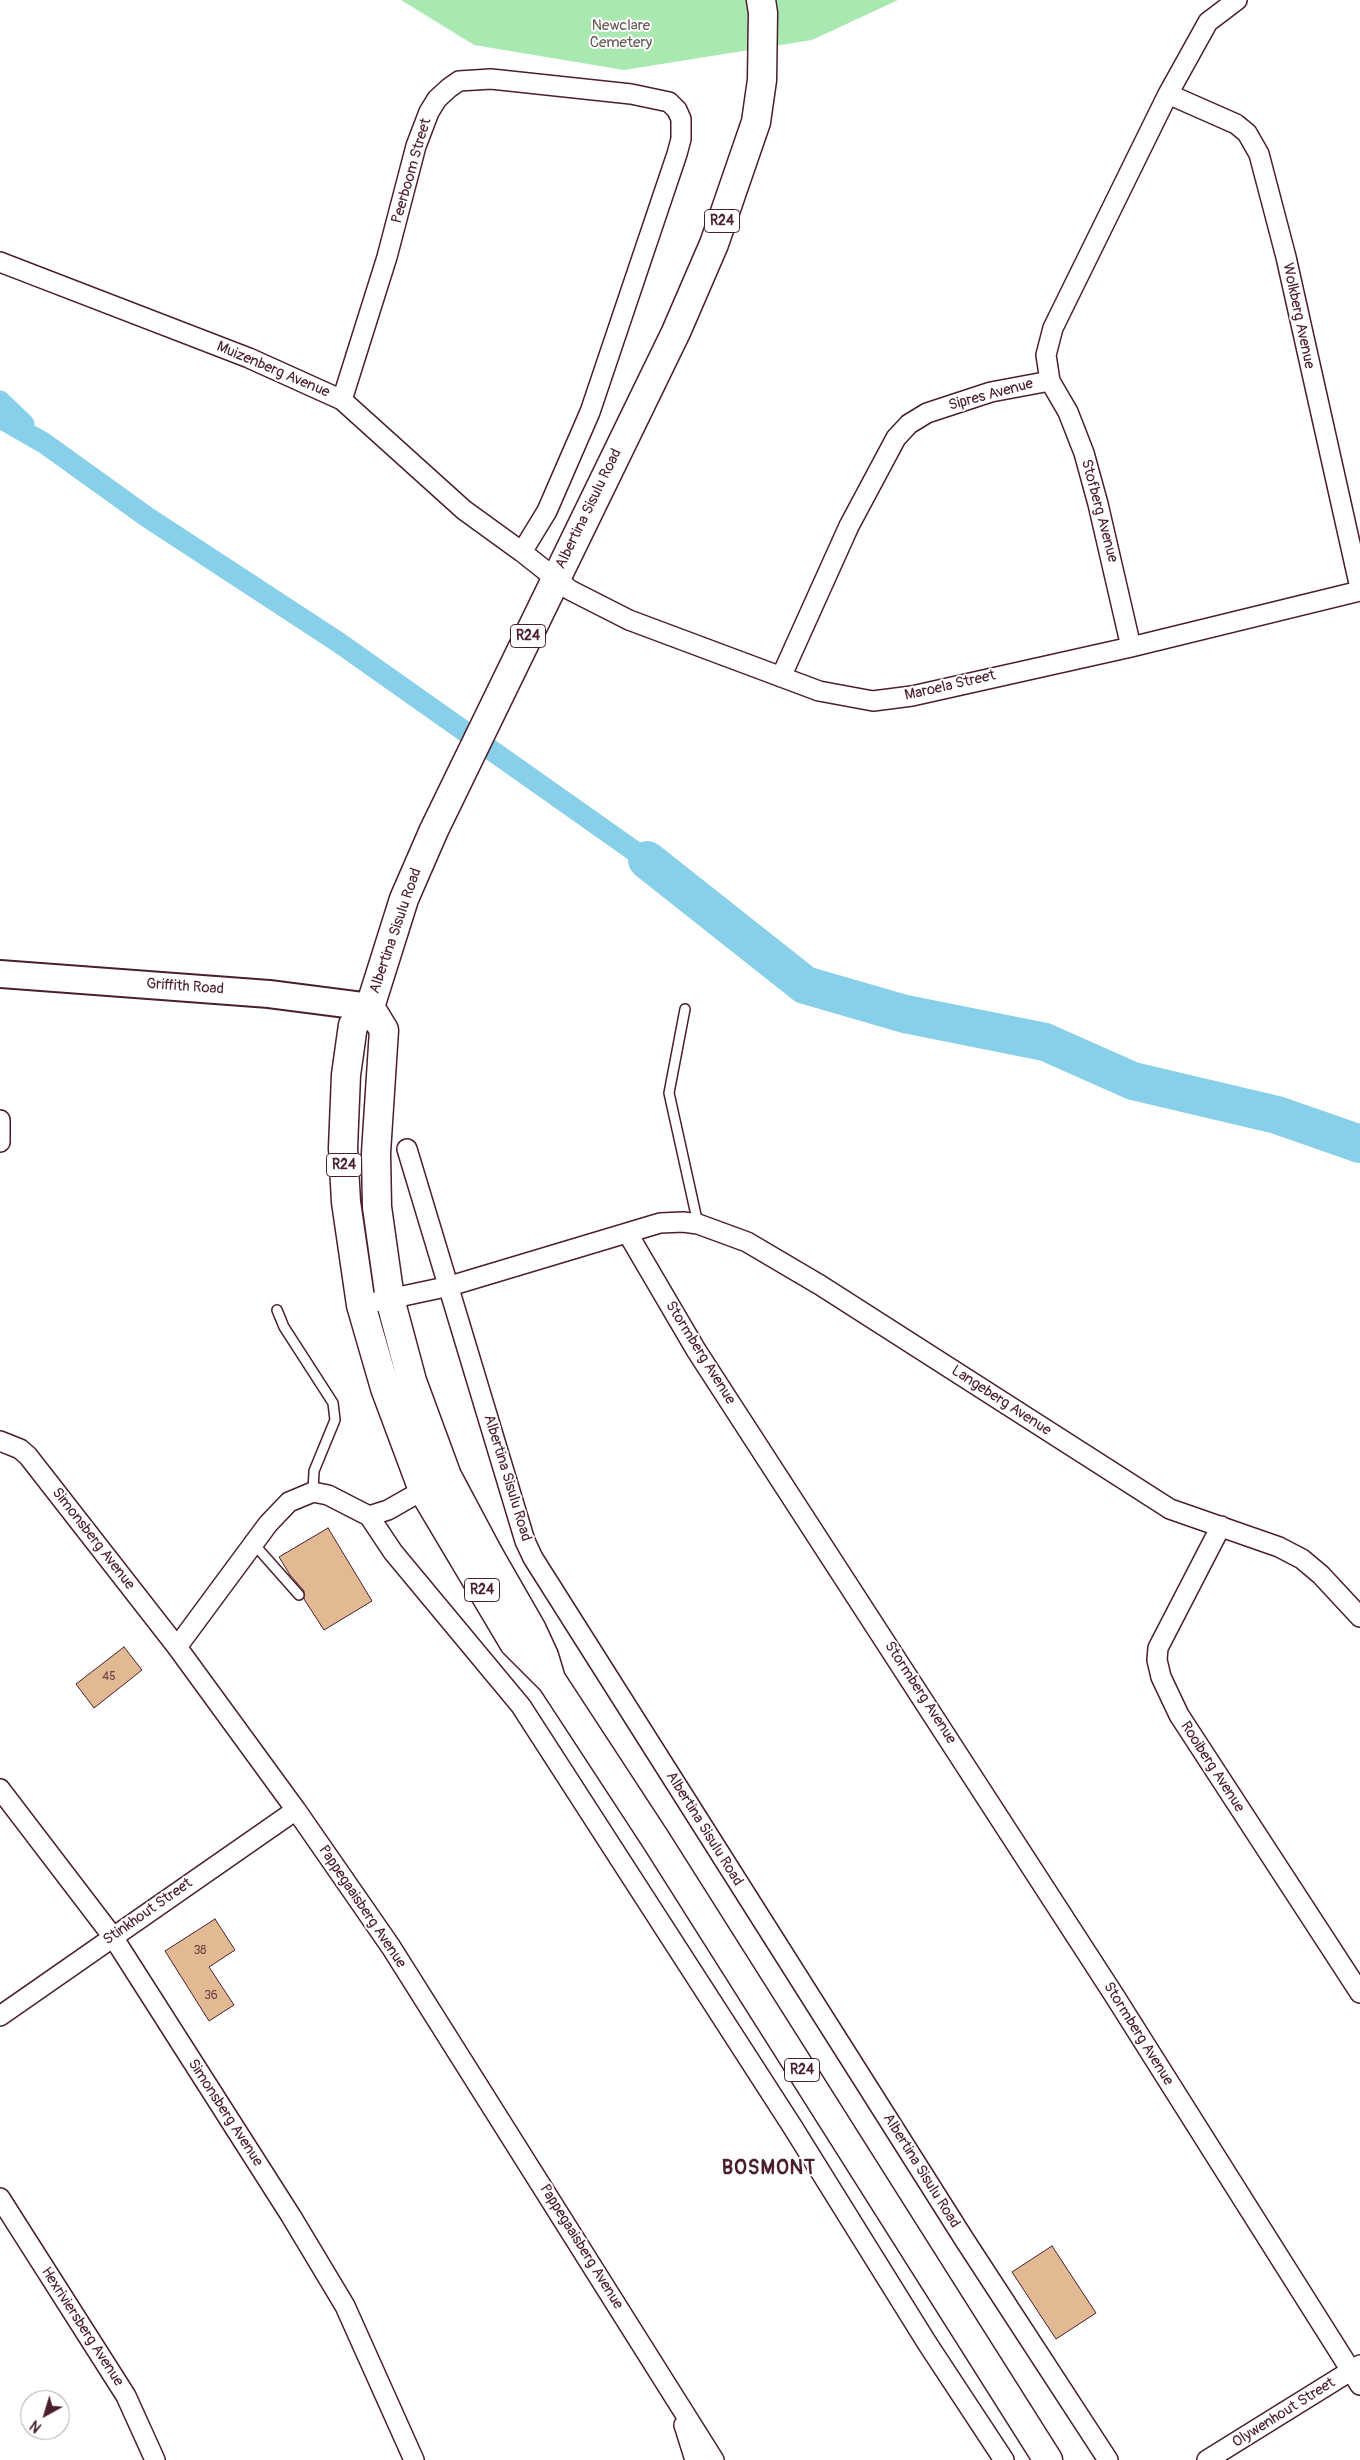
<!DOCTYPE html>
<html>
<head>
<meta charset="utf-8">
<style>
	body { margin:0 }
	#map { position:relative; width:1360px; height:2460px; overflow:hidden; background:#fff; font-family:Pangolin,sans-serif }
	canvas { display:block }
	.north { position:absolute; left:20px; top:2390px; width:50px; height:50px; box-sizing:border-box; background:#fff; border:1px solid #b7a5aa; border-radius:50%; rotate:219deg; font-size:14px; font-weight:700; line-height:20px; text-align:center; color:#4a1f2b }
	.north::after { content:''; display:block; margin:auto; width:18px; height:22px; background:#4a1f2b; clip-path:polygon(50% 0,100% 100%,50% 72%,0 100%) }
</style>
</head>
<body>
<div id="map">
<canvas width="1360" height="2460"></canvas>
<div class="north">N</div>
</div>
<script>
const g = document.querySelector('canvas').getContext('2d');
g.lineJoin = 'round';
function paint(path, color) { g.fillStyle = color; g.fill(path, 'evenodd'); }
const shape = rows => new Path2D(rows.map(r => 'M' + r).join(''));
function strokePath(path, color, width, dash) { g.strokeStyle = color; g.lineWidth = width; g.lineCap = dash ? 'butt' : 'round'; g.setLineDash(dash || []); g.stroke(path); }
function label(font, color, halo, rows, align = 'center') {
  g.font = font + ' Pangolin,sans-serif'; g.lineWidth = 4; g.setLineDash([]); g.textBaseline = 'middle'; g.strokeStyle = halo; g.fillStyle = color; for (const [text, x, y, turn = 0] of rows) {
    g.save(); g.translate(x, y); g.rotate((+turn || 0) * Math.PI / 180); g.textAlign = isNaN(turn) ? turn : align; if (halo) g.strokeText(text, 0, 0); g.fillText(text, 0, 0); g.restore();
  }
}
const green = shape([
	[401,0,898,0,812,40,624,70,474,45]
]);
const canal = shape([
	[0,401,24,424],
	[0,418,44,443,147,517,338,642,647,860]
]);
const river = shape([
	[647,860,805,985,905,1014,1045,1042,1133,1081,1277,1115,1360,1144]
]);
const building = shape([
	[328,1528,372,1601,324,1630,304,1599,304,1591,290,1575,279,1557,328,1528],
	[124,1647,142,1670,94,1708,76,1684,124,1647],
	[215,1919,235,1950,209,1967,234,2005,209,2021,165,1951,215,1919],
	[1052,2246,1096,2313,1056,2339,1012,2272,1052,2246]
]);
const lane = shape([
	[685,1009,669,1093,698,1224],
	[277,1310,284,1327,333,1403,335,1420,314,1471,313,1492],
	[253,1543,299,1595]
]);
const street = shape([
	[1168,94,1236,124,1247,133,1259,154,1286,257,1360,588],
	[0,262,249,358,342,400,464,510,522,552,570,590,629,620,819,691,873,701,912,696,1131,647,1360,591],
	[342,400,387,257,416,146,429,112,437,99,449,88,459,81,491,79,631,94,669,102,677,110,681,119,681,139,677,154,590,412,547,511,522,552],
	[1131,647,1098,504,1084,453,1068,412,1050,381,1046,355,1053,328,1168,94,1208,22,1237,0],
	[781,677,849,526,896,438,909,424,927,413,991,392,1050,381],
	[0,1120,0,1142],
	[407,1149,525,1541,533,1558,964,2239,1108,2460],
	[628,1234,696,1350,1114,1995,1360,2385],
	[361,1305,450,1286,660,1223,683,1222,698,1224,747,1242,820,1285,1170,1509,1279,1547,1302,1559,1321,1575,1360,1617],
	[0,1441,20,1449,28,1456,177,1647,296,1810,391,1947,714,2460],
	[369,1516,388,1510,432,1485],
	[1221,1526,1158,1648,1157,1660,1161,1677,1179,1715,1360,1993],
	[177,1647,268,1524,289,1502,313,1492,328,1495,369,1516,393,1552,521,1706,792,2126,927,2343,1004,2460],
	[0,1789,113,1937,291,2216,345,2306,414,2460],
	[0,2016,296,1810],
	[0,2198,126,2396,155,2460],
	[684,2425,695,2460],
	[1207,2460,1360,2365]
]);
const secondary = shape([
	[0,974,269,994,370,1007]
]);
const primary = shape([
	[761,0,763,13,762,80,756,122,714,244,676,332,434,830,404,899,370,1007,353,1025,346,1075,343,1148,346,1202,361,1305,385,1388,423,1490,514,1643,552,1681,656,1840,1048,2460],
	[370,1007,384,1030,376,1153,377,1207,390,1299,412,1381,447,1476,489,1555,532,1630,544,1656,550,1676]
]);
const numberNames = [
	["45",109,1677],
	["38",200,1951],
	["36",211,1996]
];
const shields = [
	[722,221,35],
	[528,636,35],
	[344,1165,35],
	[482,1590,35],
	[802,2070,35]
];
const shieldNames = [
	["R24",722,221],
	["R24",528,636],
	["R24",344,1165],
	["R24",482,1590],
	["R24",802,2070]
];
const parkNames = [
	["Newclare",621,26],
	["Cemetery",621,43]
];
const streetNames = [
	["Peerboom Street",412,171,-74],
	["Wolkberg Avenue",1298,316,78],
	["Muizenberg Avenue",273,370,23],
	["Sipres Avenue",991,395,-15],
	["Albertina Sisulu Road",589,509,-64],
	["Stofberg Avenue",1099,511,75],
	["Maroela Street",950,686,-13],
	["Albertina Sisulu Road",396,931,-71],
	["Griffith Road",185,987,4],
	["Stormberg Avenue",700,1353,58],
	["Langeberg Avenue",1001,1401,33],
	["Albertina Sisulu Road",507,1478,73],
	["Simonsberg Avenue",93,1539,52],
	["Stormberg Avenue",920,1693,57],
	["Rooiberg Avenue",1212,1767,57],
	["Albertina Sisulu Road",704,1829,58],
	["Pappegaaisberg Avenue",362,1907,56],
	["Stinkhout Street",148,1912,-35],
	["Stormberg Avenue",1138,2034,58],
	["Simonsberg Avenue",225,2113,57],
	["Albertina Sisulu Road",921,2171,58],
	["Pappegaaisberg Avenue",581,2247,58],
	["Hexriviersberg Avenue",82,2327,57],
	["Olywenhout Street",1284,2413,-32]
];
const districtNames = [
	["BOSMONT",769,2169]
];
paint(green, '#a9e9b1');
strokePath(canal, '#88d0e9', 21);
strokePath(river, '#88d0e9', 38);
paint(building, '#e1b992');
strokePath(building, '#4a1f2b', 1);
strokePath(lane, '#4a1f2b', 12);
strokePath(street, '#4a1f2b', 22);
strokePath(secondary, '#4a1f2b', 30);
strokePath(primary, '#4a1f2b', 31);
strokePath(lane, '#fff', 9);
strokePath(street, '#fff', 19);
strokePath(secondary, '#fff', 26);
strokePath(primary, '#fff', 28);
label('12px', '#704645', null, numberNames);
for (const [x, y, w] of shields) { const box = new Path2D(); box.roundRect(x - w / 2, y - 11.5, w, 23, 4); g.fillStyle = '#fff'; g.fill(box); strokePath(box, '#4a1f2b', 1); }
label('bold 14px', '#4a1f2b', null, shieldNames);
label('15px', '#665c53', '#fff', parkNames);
label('15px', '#4a1f2b', '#fff', streetNames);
g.letterSpacing = '1px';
label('bold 20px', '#4a1f2b', '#fff', districtNames);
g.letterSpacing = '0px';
</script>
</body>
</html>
